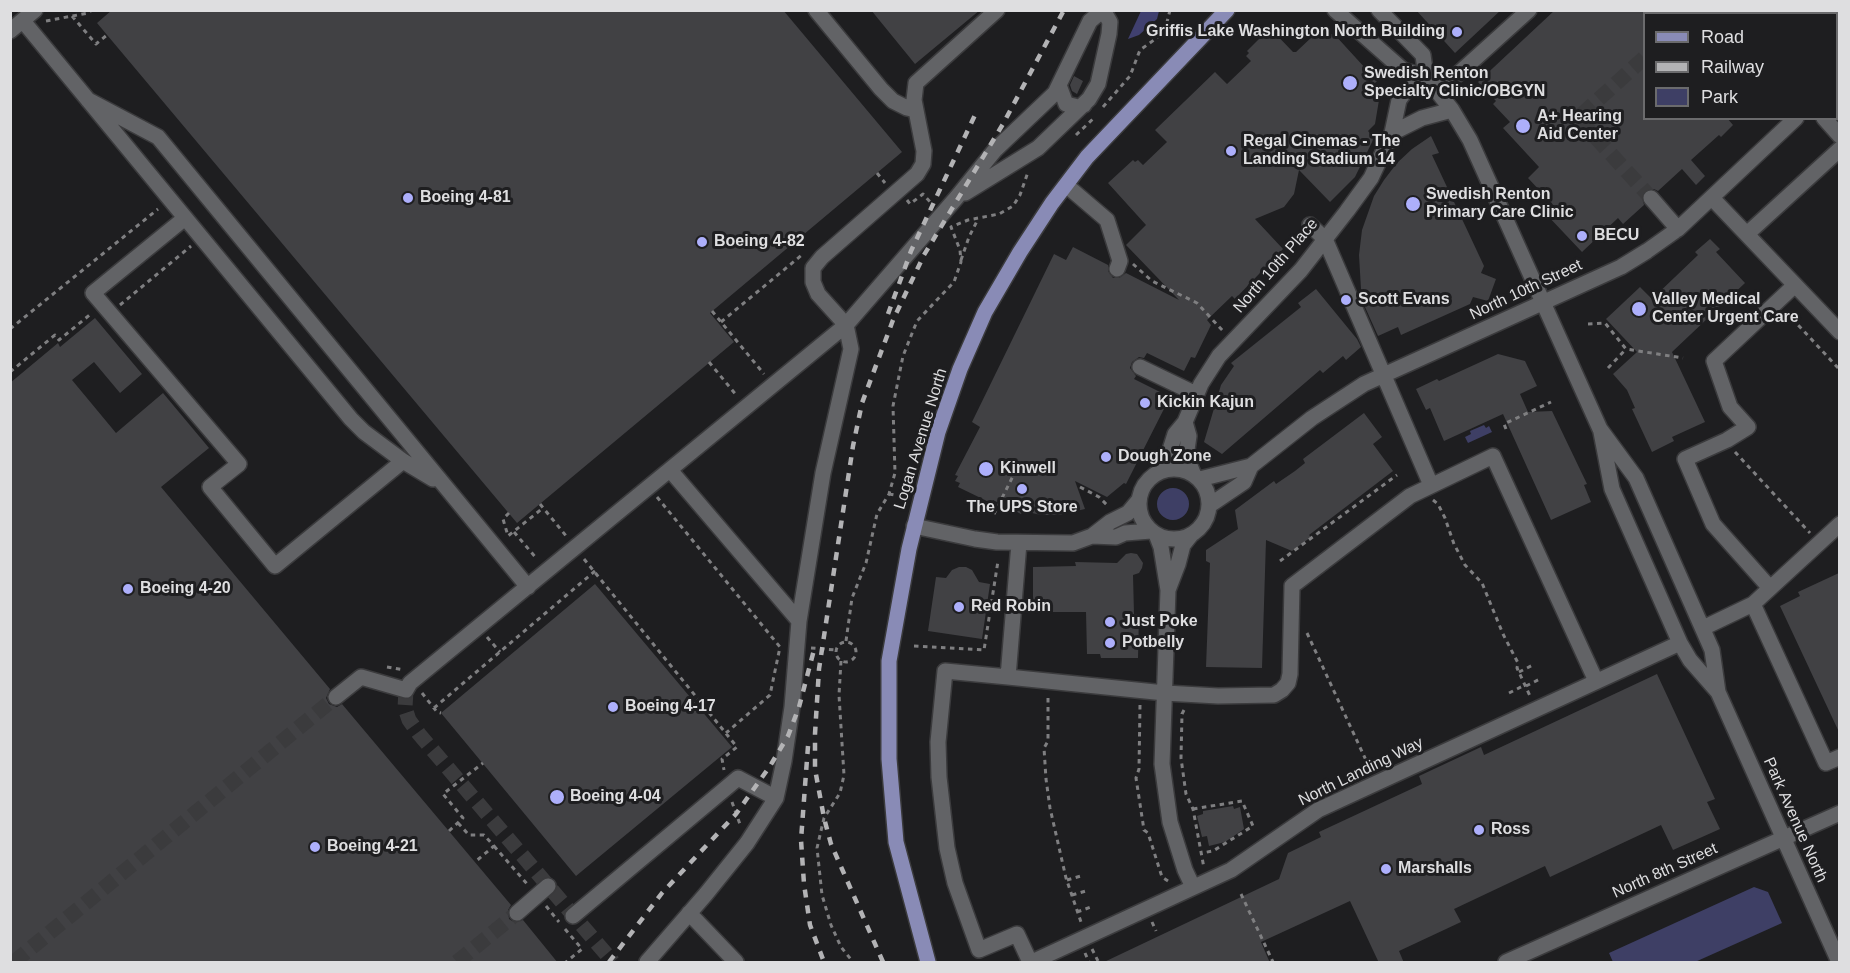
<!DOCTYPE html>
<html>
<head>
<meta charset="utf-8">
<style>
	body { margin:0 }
	#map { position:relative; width:1850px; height:973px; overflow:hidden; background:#1e1e20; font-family:Helvetica,sans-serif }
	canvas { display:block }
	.frame { position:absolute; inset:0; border:12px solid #dedee0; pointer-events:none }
	.legend { position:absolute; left:1643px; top:12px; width:195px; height:108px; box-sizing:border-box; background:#1e1e20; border:2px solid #6b6b6d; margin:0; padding:8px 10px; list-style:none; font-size:18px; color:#dedee0 }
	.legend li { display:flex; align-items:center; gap:12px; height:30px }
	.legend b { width:30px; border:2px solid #6b6b6d }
</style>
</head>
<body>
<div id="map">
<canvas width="1850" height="973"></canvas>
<div class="frame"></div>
<ul class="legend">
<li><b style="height:8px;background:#898bb6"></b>Road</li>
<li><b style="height:8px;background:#b3b3b5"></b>Railway</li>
<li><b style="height:16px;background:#3e3f65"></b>Park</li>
</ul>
</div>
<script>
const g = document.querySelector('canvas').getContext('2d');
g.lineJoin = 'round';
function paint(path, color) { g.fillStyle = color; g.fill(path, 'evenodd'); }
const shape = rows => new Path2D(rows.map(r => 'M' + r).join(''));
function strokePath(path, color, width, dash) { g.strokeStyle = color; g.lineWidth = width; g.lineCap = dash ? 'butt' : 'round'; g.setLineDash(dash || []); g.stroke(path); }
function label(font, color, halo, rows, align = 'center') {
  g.font = font + ' Helvetica,sans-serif'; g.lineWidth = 6; g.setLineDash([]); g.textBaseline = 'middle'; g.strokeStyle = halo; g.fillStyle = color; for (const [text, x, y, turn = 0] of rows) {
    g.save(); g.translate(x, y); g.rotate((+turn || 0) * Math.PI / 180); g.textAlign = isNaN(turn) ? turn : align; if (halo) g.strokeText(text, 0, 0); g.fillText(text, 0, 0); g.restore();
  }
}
const green = shape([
	[1484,425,1486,428,1489,426,1492,432,1468,443,1465,437,1471,434,1470,431],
	'1157 504a16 16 0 1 1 32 0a16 16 0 1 1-32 0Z',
	[1754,887,1768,892,1782,923,1695,962,1613,962,1609,953]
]);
const forest = shape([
	[1141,11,1159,11,1157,19,1139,35,1128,39]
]);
const building = shape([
	[112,10,783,10,902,152,710,313,734,342,517,523,97,23],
	[871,10,980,10,915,64],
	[1416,10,1501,10,1455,53],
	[1555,10,1644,10,1644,118,1727,118,1733,125,1721,137,1719,135,1691,160,1705,176,1696,185,1682,169,1658,191,1654,189,1645,190,1642,195,1644,205,1623,224,1618,218,1582,252,1546,214,1554,206,1528,178,1539,167,1503,128,1510,122,1493,104,1496,101,1478,82],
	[1270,28,1293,52,1296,52,1314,35,1334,34,1377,81,1373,85,1379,100,1375,124,1368,131,1374,138,1355,177,1330,202,1299,170,1294,194,1284,207,1255,219,1283,249,1235,299,1232,296,1207,320,1211,325,1195,358,1191,357,1184,371,1147,353,1144,358,1139,357,1132,362,1130,368,1136,376,1134,379,1170,397,1126,484,1124,483,1107,497,1075,481,1085,509,1059,515,1041,515,1023,511,1021,514,993,500,991,503,958,487,960,483,955,481,958,476,955,475,980,427,972,422,1054,254,1066,260,1073,247,1108,265,1108,271,1113,278,1119,278,1126,273,1179,300,1126,245,1146,225,1108,183,1133,160,1135,162,1138,160,1143,165,1167,142,1155,130,1215,72,1227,84,1251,61,1246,56,1249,53,1247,51],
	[1074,76,1083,81,1077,94,1072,91,1070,85],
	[1431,136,1439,153,1432,155,1484,266,1481,273,1496,279,1488,301,1473,297,1470,304,1401,335,1398,327,1378,336,1365,307,1361,289,1359,255,1362,230,1374,196,1384,180,1397,163,1412,149],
	[1710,239,1720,249,1716,252,1745,283,1672,352,1705,422,1672,437,1674,441,1652,452,1632,409,1635,408,1627,390,1613,374,1637,352,1606,319,1640,287,1652,299,1698,255,1695,252],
	[1316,289,1357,339,1361,347,1346,360,1343,356,1323,373,1320,370,1222,454,1204,442,1221,385,1234,366,1231,363,1301,307,1298,303],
	[95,318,142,374,120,393,94,362,72,380,116,433,163,393,209,448,161,487,330,689,326,698,329,704,337,707,342,704,511,905,508,910,509,919,514,922,523,920,558,963,10,963,10,383,58,343,60,347],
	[1498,354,1525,361,1537,386,1520,394,1528,412,1552,411,1587,484,1584,485,1591,502,1551,520,1503,414,1444,441,1430,408,1426,410,1416,389,1437,379,1439,381],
	[1364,413,1382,437,1373,444,1393,471,1309,535,1311,537,1292,551,1266,540,1262,668,1206,667,1210,563,1206,561,1206,550,1238,529,1235,510,1274,481,1276,484,1295,471,1305,463,1303,459],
	[1131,553,1137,554,1143,563,1142,568,1139,573,1133,575,1134,614,1139,614,1138,658,1101,658,1100,654,1087,654,1086,612,1033,612,1033,567,1076,566,1075,562,1117,563,1126,554],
	[959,567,966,567,972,570,979,582,990,584,982,639,928,631,936,577,946,578,952,570],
	[1839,573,1839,732,1780,606,1800,596,1798,592],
	[595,584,732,747,576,876,441,713],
	[1657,674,1715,799,1707,802,1720,829,1673,850,1661,825,1550,877,1545,866,1454,909,1461,922,1399,951,1404,963,1379,963,1350,901,1261,942,1270,963,1102,963,1279,879,1288,853,1321,837,1319,832,1422,784,1419,776,1481,747,1484,755],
	[1233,806,1234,809,1240,807,1244,829,1225,842,1209,846,1207,836,1202,837,1197,816,1203,814,1203,811]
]);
const minorTunnel = shape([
	[1694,14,1697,10],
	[1644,58,1578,118,1651,198],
	[406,690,405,708,409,720,419,734,613,962],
	[14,962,336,697],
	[457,962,517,913]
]);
const path = shape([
	[72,16,96,44,107,35],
	[46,21,88,13,92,10],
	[1103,107,1130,76,1140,50,1161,35,1166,26,1170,10],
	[1076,135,1095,117],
	[877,173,885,183],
	[907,200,910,204,923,194,932,204],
	[961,260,969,237,978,219],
	[1133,264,1152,281,1197,303,1223,331],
	[120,305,191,246],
	[712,311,764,374],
	[1786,312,1840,370],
	[721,322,803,254],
	[1588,324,1605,323,1626,349,1683,358],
	[10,329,158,209],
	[709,362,737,396],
	[1608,368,1626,349],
	[10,372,55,335,59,340,92,313],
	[1506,429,1504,424,1551,402],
	[1735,452,1810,533],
	[1080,487,1099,497,1108,506],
	[889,494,900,496,907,493],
	[657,497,780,647,770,695,726,733],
	[1433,500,1438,504,1445,518,1454,544,1465,565,1482,583,1503,634,1518,663,1517,668,1530,696],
	[540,504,567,537],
	[509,513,503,519,508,536,543,508],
	[994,514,1020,462],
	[514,532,537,559],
	[584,559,737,747,722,759,724,770],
	[1280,561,1397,475],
	[1307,633,1371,771],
	[487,637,500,652],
	[846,641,852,598,866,563,877,514,889,494,895,473,893,406,903,356,917,321,954,282,961,262,960,250,951,227,968,220,999,214,1013,206,1020,195,1028,172],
	'836 652a10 10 0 1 1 20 0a10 10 0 1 1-20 0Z',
	[914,646,984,650,998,561],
	[811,648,836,650],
	[841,661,839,695,844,775,840,793,824,818,817,848,822,895,831,925,841,947,853,962],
	[387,667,404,670],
	[1519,672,1535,664],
	[1526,686,1542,678],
	[422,693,437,712,441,713],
	[1509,693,1525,685],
	[1048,698,1048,741,1044,748,1046,779,1050,808,1066,878,1082,925],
	[1140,705,1139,769,1136,778,1144,830,1148,833,1162,877,1171,883],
	[434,708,595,571],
	[1184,710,1182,714,1181,758,1186,794,1193,809,1204,868],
	[732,802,741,827],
	[1193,809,1242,801,1253,826,1213,851,1202,853],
	[458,823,469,835,484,835,494,846,475,862],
	[449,831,463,818,443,794,483,763],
	[494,846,528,885],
	[1067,880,1081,876],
	[1241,894,1273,962],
	[1072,895,1086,891],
	[546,906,559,922],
	[1077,912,1091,907],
	[1152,922,1156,931],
	[565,929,582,949,566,962],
	[1092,949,1098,961],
	[1085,953,1089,962]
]);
const minor = shape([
	[816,10,881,89,893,101,907,108,916,110],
	[1335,10,1403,70,1426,77],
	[1379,10,1423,55,1426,77,1452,110,1470,140,1600,429,1636,478,1712,650,1718,692,1839,962],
	[23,21,351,419,364,432,403,461,433,479],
	[10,31,35,10],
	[1836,80,1840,77],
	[1059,85,1066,104,1078,107,1084,105],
	[1437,89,1458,74,1529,10],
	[88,100,158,137,528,587],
	[1824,118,1840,136],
	[1392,133,1422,118,1452,110],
	[1066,185,1107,220,1120,261,1117,269],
	[965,193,1038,148,1089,99,1098,84,1109,34,1110,22,1103,10],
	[1651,198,1678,229],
	[1712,198,1840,332],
	[185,218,93,293,239,464,210,487,275,566,403,461],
	[1310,225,1325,239,1431,485],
	[1747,234,1840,149],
	[1140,367,1196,394],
	[1185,422,1189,436,1187,450,1188,461,1193,473],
	[1601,432,1612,489,1680,643,1690,660,1718,692],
	'1139 504a35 35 0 1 1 70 0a35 35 0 1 1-70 0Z',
	[1164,469,1175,434,1185,422,1201,384,1219,356,1301,270,1347,211,1371,178,1392,133,1399,100,1404,93,1426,77],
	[670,470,799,621],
	[1200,479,1251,466],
	[1210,505,1244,482,1251,466,1312,418,1364,384,1621,267,1647,251,1678,229,1796,118],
	[914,526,975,539,997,542,1073,543,1092,536,1110,522,1128,513,1138,501],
	[1156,534,1161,547,1168,590,1162,764,1170,822,1185,870,1193,887],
	[1092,536,1116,537,1125,533,1151,531],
	[1019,543,1008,677,1165,693,1218,696,1274,695,1282,690,1288,683,1290,674,1292,586,1410,496,1493,456,1596,681],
	[1770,588,1713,524,1685,459,1727,440,1748,427,1730,407,1714,361,1795,285],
	[1168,590,1178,564,1183,545,1191,535],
	[1753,604,1826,763,1840,757],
	[1703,628,1753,604,1840,524],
	[1008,677,945,671,938,742,939,777,947,848,955,883,979,950,1017,934,1030,962],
	[336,697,361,677,406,690,410,683,846,325,957,197,995,150,1055,93,1090,21,1103,10],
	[517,913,548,886],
	[689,913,736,962],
	[573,916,738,778,776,798],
	[647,962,706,894,747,843,776,798,784,761,792,707,799,621,823,473,851,349,846,325,818,294,813,282,813,268,822,257,917,174,923,164,924,151,914,100,916,83,997,10],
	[1032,962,1231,870,1318,810,1680,643],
	[1506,962,1840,813]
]);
const major = shape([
	[928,962,896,842,889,759,889,661,909,549,938,432,960,369,985,312,1020,252,1052,203,1087,157,1227,10]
]);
const rail = shape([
	[888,314,911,251,975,115],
	[808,746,801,840,804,884,810,925,824,962],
	[609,962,662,893,736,814,770,766,788,736,799,707,815,646],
	[883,962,831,844,824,818,815,769,815,734,819,669,853,446,862,403,893,320,924,255,1003,124,1064,10]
]);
const markers = [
	[1457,32,6,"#adaffb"],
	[1350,83,8,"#adaffb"],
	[1523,126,8,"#adaffb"],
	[1231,151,6,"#adaffb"],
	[408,198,6,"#adaffb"],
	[1413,204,8,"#adaffb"],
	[1582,236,6,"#adaffb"],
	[702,242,6,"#adaffb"],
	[1346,300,6,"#adaffb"],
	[1639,309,8,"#adaffb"],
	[1145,403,6,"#adaffb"],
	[1106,457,6,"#adaffb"],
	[986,469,8,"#adaffb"],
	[1022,489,6,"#adaffb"],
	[128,589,6,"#adaffb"],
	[959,607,6,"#adaffb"],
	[1110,622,6,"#adaffb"],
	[1110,643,6,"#adaffb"],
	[613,707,6,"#adaffb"],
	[557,797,8,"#adaffb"],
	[1479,830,6,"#adaffb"],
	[315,847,6,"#adaffb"],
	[1386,869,6,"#adaffb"]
];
const poiNames = [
	["Griffis Lake Washington North Building",1445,32,"right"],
	["Swedish Renton",1364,74],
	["Specialty Clinic/OBGYN",1364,92],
	["A+ Hearing",1537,117],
	["Aid Center",1537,135],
	["Regal Cinemas - The",1243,142],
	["Landing Stadium 14",1243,160],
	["Swedish Renton",1426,195],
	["Primary Care Clinic",1426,213],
	["Boeing 4-81",420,198],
	["BECU",1594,236],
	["Boeing 4-82",714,242],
	["Scott Evans",1358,300],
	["Valley Medical",1652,300],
	["Center Urgent Care",1652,318],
	["Kickin Kajun",1157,403],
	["Dough Zone",1118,457],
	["Kinwell",1000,469],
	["The UPS Store",1022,508,"center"],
	["Boeing 4-20",140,589],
	["Red Robin",971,607],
	["Just Poke",1122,622],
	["Potbelly",1122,643],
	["Boeing 4-17",625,707],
	["Boeing 4-04",570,797],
	["Ross",1491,830],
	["Boeing 4-21",327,847],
	["Marshalls",1398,869]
];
const streetNames = [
	["North 10th Place",1276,266,-49],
	["North 10th Street",1526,290,-25],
	["Logan Avenue North",921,439,-73],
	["North Landing Way",1361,772,-26],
	["Park Avenue North",1795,820,66],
	["North 8th Street",1665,871,-24]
];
paint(green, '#3e3f65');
paint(forest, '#40406f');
paint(building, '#414144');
strokePath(minorTunnel, '#3b3b3d', 15, [15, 8]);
strokePath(minor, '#3b3b3d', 18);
strokePath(major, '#3b3b3d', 18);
strokePath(path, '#7f7f81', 3, [4.5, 4.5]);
strokePath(minor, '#626366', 15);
strokePath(major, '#898bb6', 15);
strokePath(rail, '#b3b3b5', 4.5, [8, 8]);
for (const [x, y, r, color] of markers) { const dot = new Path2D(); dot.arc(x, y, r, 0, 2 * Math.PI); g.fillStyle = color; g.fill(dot); strokePath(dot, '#1e1e20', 2); }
label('bold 16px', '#dedee0', '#1e1e20', poiNames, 'left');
label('16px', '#dedee0', '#1e1e20', streetNames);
</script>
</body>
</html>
